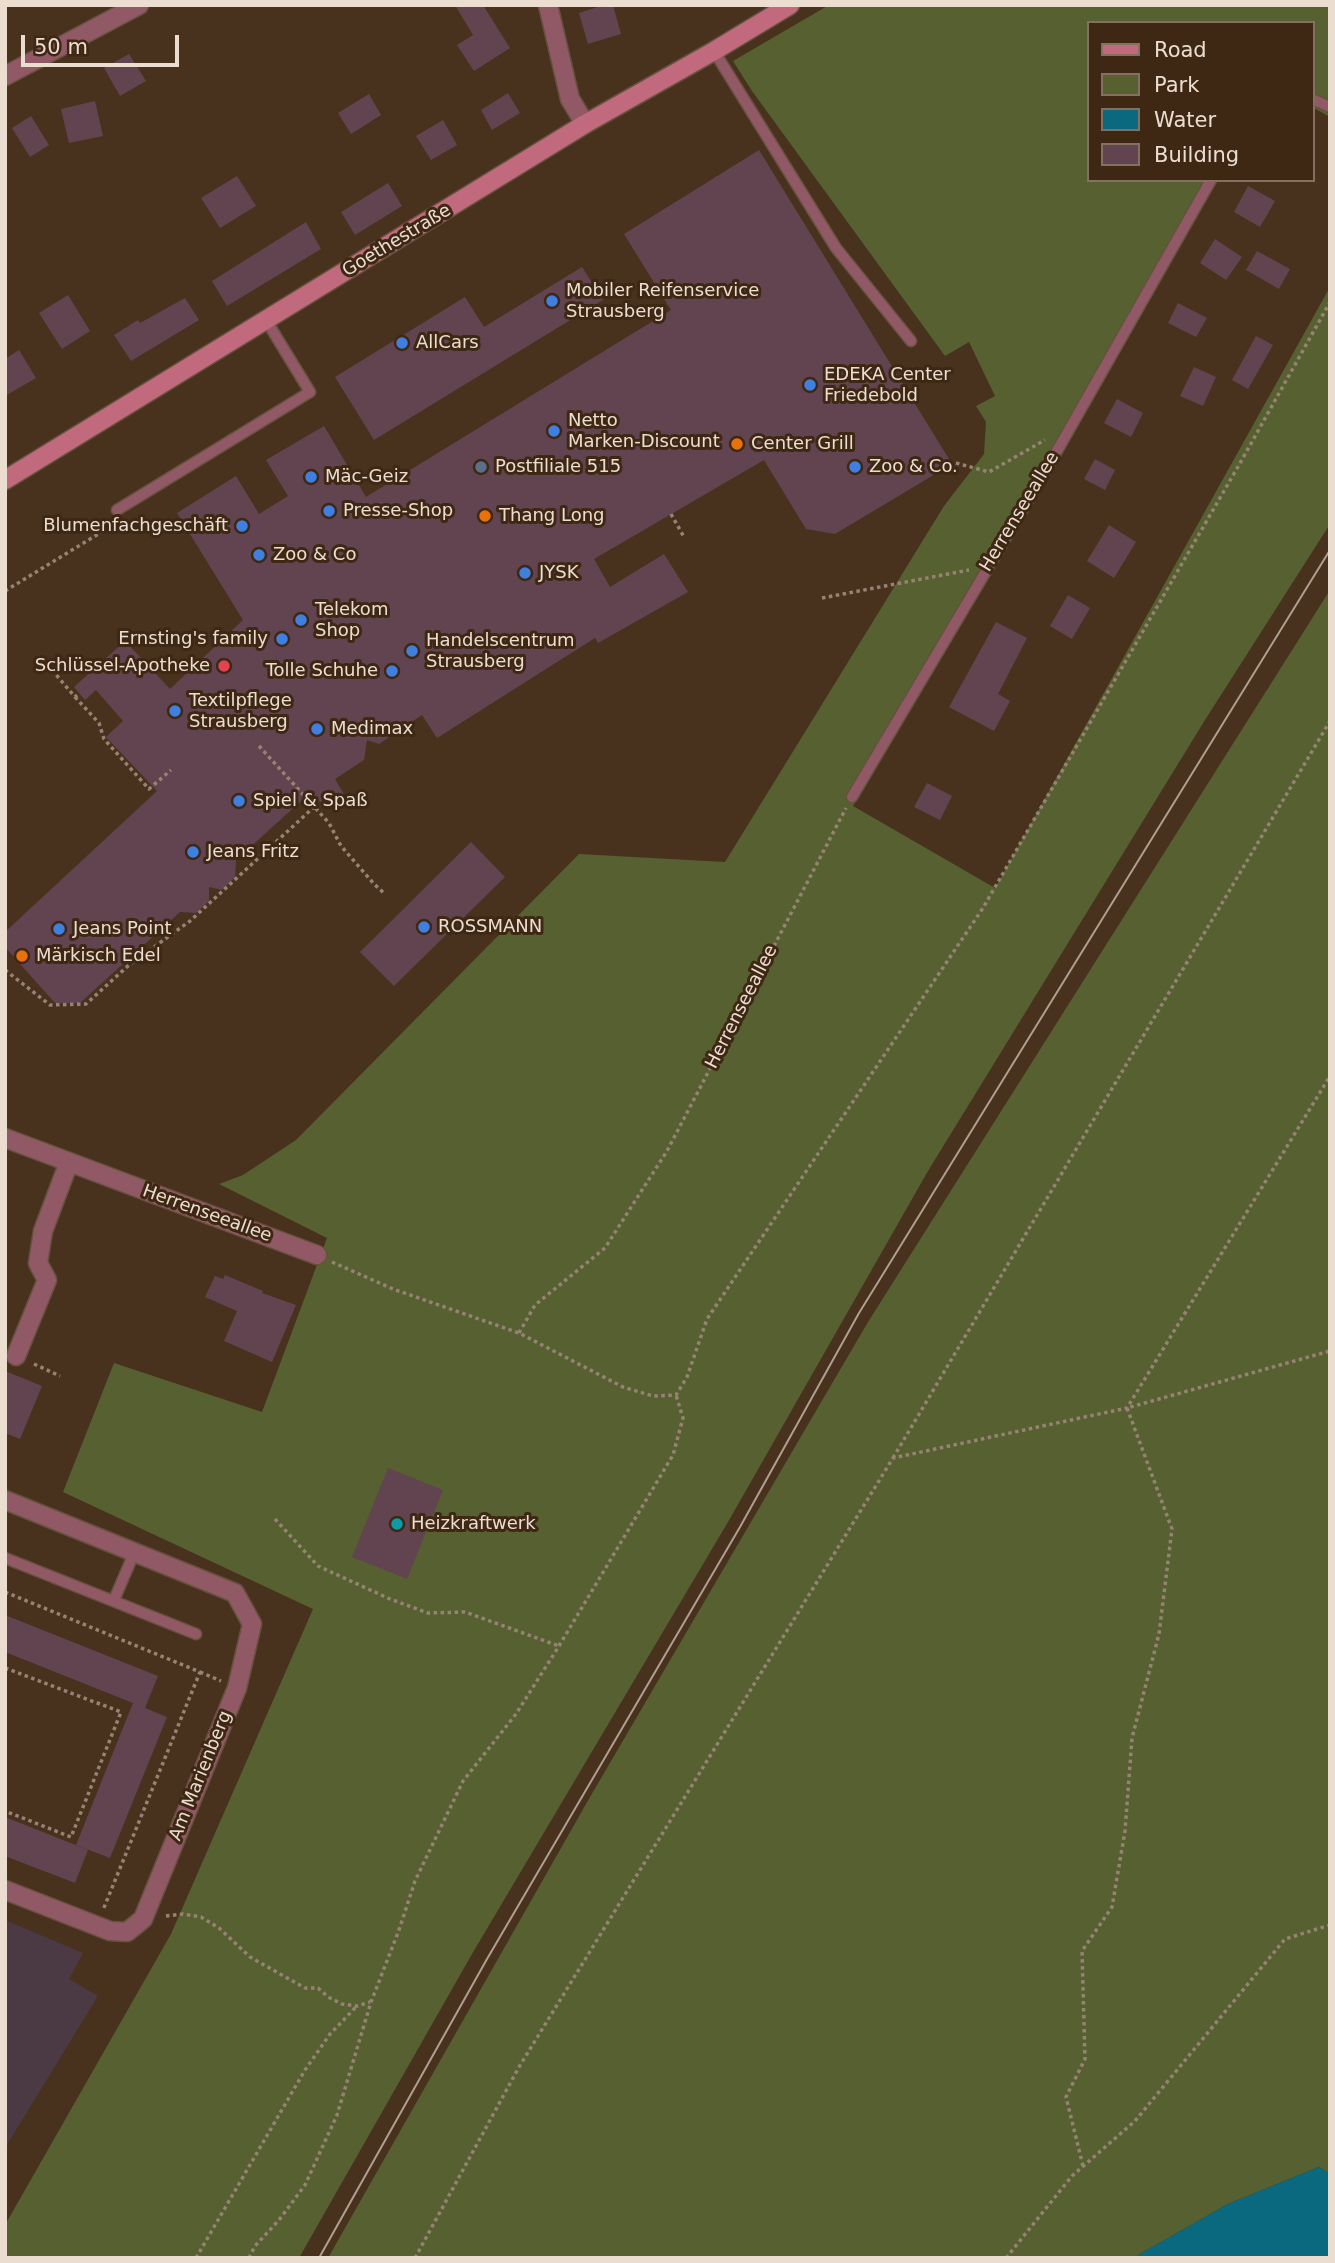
<!DOCTYPE html>
<html>
<head>
<meta charset="utf-8">
<style>
	body { margin:0 }
	#map { position:relative; width:1335px; height:2263px; overflow:hidden; background:#48321e; font-family:"DejaVu Sans",sans-serif }
	canvas { display:block }
	.frame { position:absolute; inset:0; border:7px solid #ecddd1; pointer-events:none }
	.legend { position:absolute; left:1087px; top:21px; width:228px; height:161px; box-sizing:border-box; background:#3e2814; border:2px solid #847060; margin:0; padding:9px 12px; list-style:none; font-size:21px; color:#ecddd1 }
	.legend li { display:flex; align-items:center; gap:14px; height:35px }
	.legend b { width:35px; border:2px solid #847060 }
	.scale { position:absolute; left:21px; top:35px; width:158px; height:32px; box-sizing:border-box; border:4px solid #ecddd1; border-top:0; padding-left:9px; font-size:21px; line-height:24px; white-space:nowrap; color:#ecddd1; -webkit-text-stroke:5px #3e2814; paint-order:stroke }
</style>
</head>
<body>
<div id="map">
<canvas width="1335" height="2263"></canvas>
<div class="frame"></div>
<ul class="legend">
<li><b style="height:9px;background:#c26a7d"></b>Road</li>
<li><b style="height:19px;background:#566030"></b>Park</li>
<li><b style="height:19px;background:#0a687f"></b>Water</li>
<li><b style="height:19px;background:#624450"></b>Building</li>
</ul>
<div class="scale">50 m</div>
</div>
<script>
const g = document.querySelector('canvas').getContext('2d');
g.lineJoin = 'round';
function paint(path, color) { g.fillStyle = color; g.fill(path, 'evenodd'); }
const shape = rows => new Path2D(rows.map(r => 'M' + r).join(''));
function strokePath(path, color, width, dash) { g.strokeStyle = color; g.lineWidth = width; g.lineCap = dash ? 'butt' : 'round'; g.setLineDash(dash || []); g.stroke(path); }
function label(font, color, halo, rows, align = 'center') {
  g.font = font + ' "DejaVu Sans",sans-serif'; g.lineWidth = 6; g.setLineDash([]); g.textBaseline = 'middle'; g.strokeStyle = halo; g.fillStyle = color; for (const [text, x, y, turn = 0] of rows) {
    g.save(); g.translate(x, y); g.rotate((+turn || 0) * Math.PI / 180); g.textAlign = isNaN(turn) ? turn : align; if (halo) g.strokeText(text, 0, 0); g.fillText(text, 0, 0); g.restore();
  }
}
const education = shape([
	[5,1920,83,1953,69,1979,98,1996,5,2148]
]);
const green = shape([
	[829,5,1330,5,1330,117,1312,107,1312,23,1088,23,1088,180,1214,180,853,806,995,888,1330,287,1330,524,1205,720,928,1171,728,1522,472,1954,299,2258,5,2258,5,2225,171,1934,313,1609,63,1492,114,1363,262,1412,327,1238,219,1184,243,1175,296,1140,579,854,725,862,944,506,984,454,986,422,976,406,995,396,969,342,945,356,752,91,733,61],
	[1330,590,1330,2174,1319,2167,1228,2204,1133,2258,328,2258,590,1797,868,1322]
]);
const water = shape([
	[1319,2167,1330,2174,1330,2258,1133,2258,1228,2204]
]);
const building = shape([
	[455,5,483,5,510,48,474,71,457,45,473,35],
	[604,5,613,5,621,34,588,44,579,13],
	[129,54,146,81,120,96,104,68],
	[508,93,520,113,492,130,481,110],
	[369,94,381,115,351,134,338,113],
	[95,101,103,136,69,143,61,109],
	[31,116,49,145,30,157,12,128],
	[443,120,457,145,431,160,416,136],
	[759,150,952,464,835,534,806,529,764,460,594,559,610,587,664,554,688,592,598,643,595,638,437,738,422,715,379,744,367,740,364,760,335,779,344,794,326,808,311,792,236,860,235,877,222,890,209,887,209,901,196,913,180,912,80,1003,55,1003,5,947,5,932,157,791,106,737,123,721,96,690,85,700,74,687,125,641,170,689,243,620,177,513,236,476,259,514,288,496,266,460,324,426,366,497,671,310,624,234],
	[237,176,256,206,220,228,201,198],
	[388,183,402,206,355,235,341,212],
	[1248,186,1275,201,1260,227,1234,212],
	[306,222,321,249,227,306,212,281],
	[1215,239,1242,257,1226,280,1200,263],
	[1257,251,1290,269,1279,289,1246,270],
	[582,267,603,300,374,440,335,377,465,297,484,327],
	[68,295,90,331,62,349,39,313],
	[185,298,199,320,131,361,114,335,138,320,140,323],
	[1178,303,1207,318,1196,337,1168,323],
	[1256,336,1273,345,1248,389,1232,380],
	[19,350,36,378,5,396,5,359],
	[1194,367,1216,377,1203,406,1180,396],
	[1117,399,1143,413,1131,437,1104,423],
	[1095,459,1115,470,1105,490,1084,479],
	[1109,525,1136,542,1114,578,1087,561],
	[1068,595,1090,608,1072,639,1050,626],
	[996,622,1027,638,998,694,1010,701,994,731,949,707],
	[927,783,952,796,940,820,914,807],
	[471,842,505,877,394,986,360,952],
	[225,1275,263,1291,262,1293,296,1305,272,1362,224,1341,237,1311,205,1297,215,1276,223,1279],
	[5,1371,42,1386,20,1439,5,1433],
	[388,1468,443,1490,407,1579,352,1557],
	[5,1615,158,1676,145,1708,167,1717,110,1858,76,1845,133,1703,5,1652],
	[5,1817,88,1850,75,1883,5,1856]
]);
const path = shape([
	[956,463,989,472,1045,440],
	[671,514,684,537],
	[5,591,113,525],
	[822,598,969,570],
	[37,658,41,657,75,697,79,693],
	[75,697,99,723,104,739,149,789,171,770],
	[259,746,329,823,341,846,374,884,385,894],
	[5,970,50,1005,86,1004,129,965,190,921,314,807],
	[332,1262,393,1289,519,1333,623,1387,653,1396,676,1395,687,1377,707,1319,983,908,1239,465,1330,302],
	[519,1333,535,1305,605,1248,667,1151,846,808],
	[34,1364,60,1376],
	[893,1458,1330,721],
	[275,1519,318,1566,390,1599,428,1613,465,1612,559,1646],
	[5,1592,200,1672,103,1910],
	[5,1668,121,1712,71,1837,5,1811],
	[200,1672,221,1681],
	[166,1916,183,1914,201,1917,219,1928,250,1957,305,1988,318,1988,328,1997,342,2004,357,2006,370,2002],
	[1083,2166,1066,2097,1085,2059,1082,1951,1112,1907,1125,1831,1132,1738,1159,1634,1172,1529,1127,1408,1330,1351],
	[196,2258,305,2070,330,2034,357,2006],
	[249,2258,255,2246,279,2220,305,2185,337,2115,371,2002,399,1930,415,1881,463,1781,516,1714,559,1646,673,1455,683,1418,676,1395],
	[415,2258,519,2067,893,1458,1127,1408,1330,1076],
	[1006,2258,1072,2176,1135,2121,1285,1939,1330,1925]
]);
const lane = shape([
	[714,51,836,248,911,341],
	[1312,99,1330,107],
	[117,510,310,392,266,320],
	[852,797,1049,465,1211,180],
	[5,1558,196,1634],
	[114,1600,135,1551]
]);
const street = shape([
	[548,5,570,99,585,124],
	[5,76,139,5],
	[5,1138,317,1255],
	[16,1356,47,1280,38,1263,43,1231,69,1162],
	[5,1500,235,1593,252,1624,237,1688,143,1919,127,1932,110,1931,5,1890]
]);
const secondary = shape([
	[5,480,585,124,714,51,790,5]
]);
const tram = shape([
	[319,2258,487,1959,740,1527,859,1313,1330,550]
]);
const markers = [
	[552,301,7,"#3f7fe0"],
	[402,343,7,"#3f7fe0"],
	[810,385,7,"#3f7fe0"],
	[554,431,7,"#3f7fe0"],
	[737,444,7,"#e8710a"],
	[481,467,7,"#5c6f8a"],
	[855,467,7,"#3f7fe0"],
	[311,477,7,"#3f7fe0"],
	[329,511,7,"#3f7fe0"],
	[485,516,7,"#e8710a"],
	[242,526,7,"#3f7fe0"],
	[259,555,7,"#3f7fe0"],
	[525,573,7,"#3f7fe0"],
	[301,620,7,"#3f7fe0"],
	[282,639,7,"#3f7fe0"],
	[412,651,7,"#3f7fe0"],
	[224,666,7,"#e0444e"],
	[392,671,7,"#3f7fe0"],
	[175,711,7,"#3f7fe0"],
	[317,729,7,"#3f7fe0"],
	[239,801,7,"#3f7fe0"],
	[193,852,7,"#3f7fe0"],
	[424,927,7,"#3f7fe0"],
	[59,929,7,"#3f7fe0"],
	[22,956,7,"#e8710a"],
	[397,1524,7,"#0f9aa8"]
];
const streetNames = [
	["Goethestraße",397,241,-31],
	["Herrenseeallee",1020,512,-59],
	["Herrenseeallee",742,1007,-63],
	["Herrenseeallee",207,1214,20],
	["Am Marienberg",201,1776,-68]
];
const poiNames = [
	["Mobiler Reifenservice",566,291],
	["Strausberg",566,312],
	["AllCars",416,343],
	["EDEKA Center",824,375],
	["Friedebold",824,396],
	["Netto",568,421],
	["Marken-Discount",568,442],
	["Center Grill",751,444],
	["Postfiliale 515",495,467],
	["Zoo & Co.",869,467],
	["Mäc-Geiz",325,477],
	["Presse-Shop",343,511],
	["Thang Long",499,516],
	["Blumenfachgeschäft",228,526,"right"],
	["Zoo & Co",273,555],
	["JYSK",539,573],
	["Telekom",315,610],
	["Shop",315,631],
	["Ernsting's family",268,639,"right"],
	["Handelscentrum",426,641],
	["Strausberg",426,662],
	["Schlüssel-Apotheke",210,666,"right"],
	["Tolle Schuhe",378,671,"right"],
	["Textilpflege",189,701],
	["Strausberg",189,722],
	["Medimax",331,729],
	["Spiel & Spaß",253,801],
	["Jeans Fritz",207,852],
	["ROSSMANN",438,927],
	["Jeans Point",73,929],
	["Märkisch Edel",36,956],
	["Heizkraftwerk",411,1524]
];
paint(education, '#4b3943');
paint(green, '#566030');
paint(water, '#0a687f');
paint(building, '#624450');
strokePath(lane, '#66513e', 13);
strokePath(street, '#66513e', 21);
strokePath(secondary, '#66513e', 21);
strokePath(path, '#968373', 3.5, [3.5, 3.5]);
strokePath(lane, '#915965', 10);
strokePath(street, '#915965', 18);
strokePath(secondary, '#c26a7d', 18);
strokePath(tram, '#b09f90', 2);
for (const [x, y, r, color] of markers) { const dot = new Path2D(); dot.arc(x, y, r, 0, 2 * Math.PI); g.fillStyle = color; g.fill(dot); strokePath(dot, '#3e2814', 2.5); }
label('18px', '#ecddd1', '#3e2814', streetNames);
label('18px', '#ecddd1', '#3e2814', poiNames, 'left');
</script>
</body>
</html>
